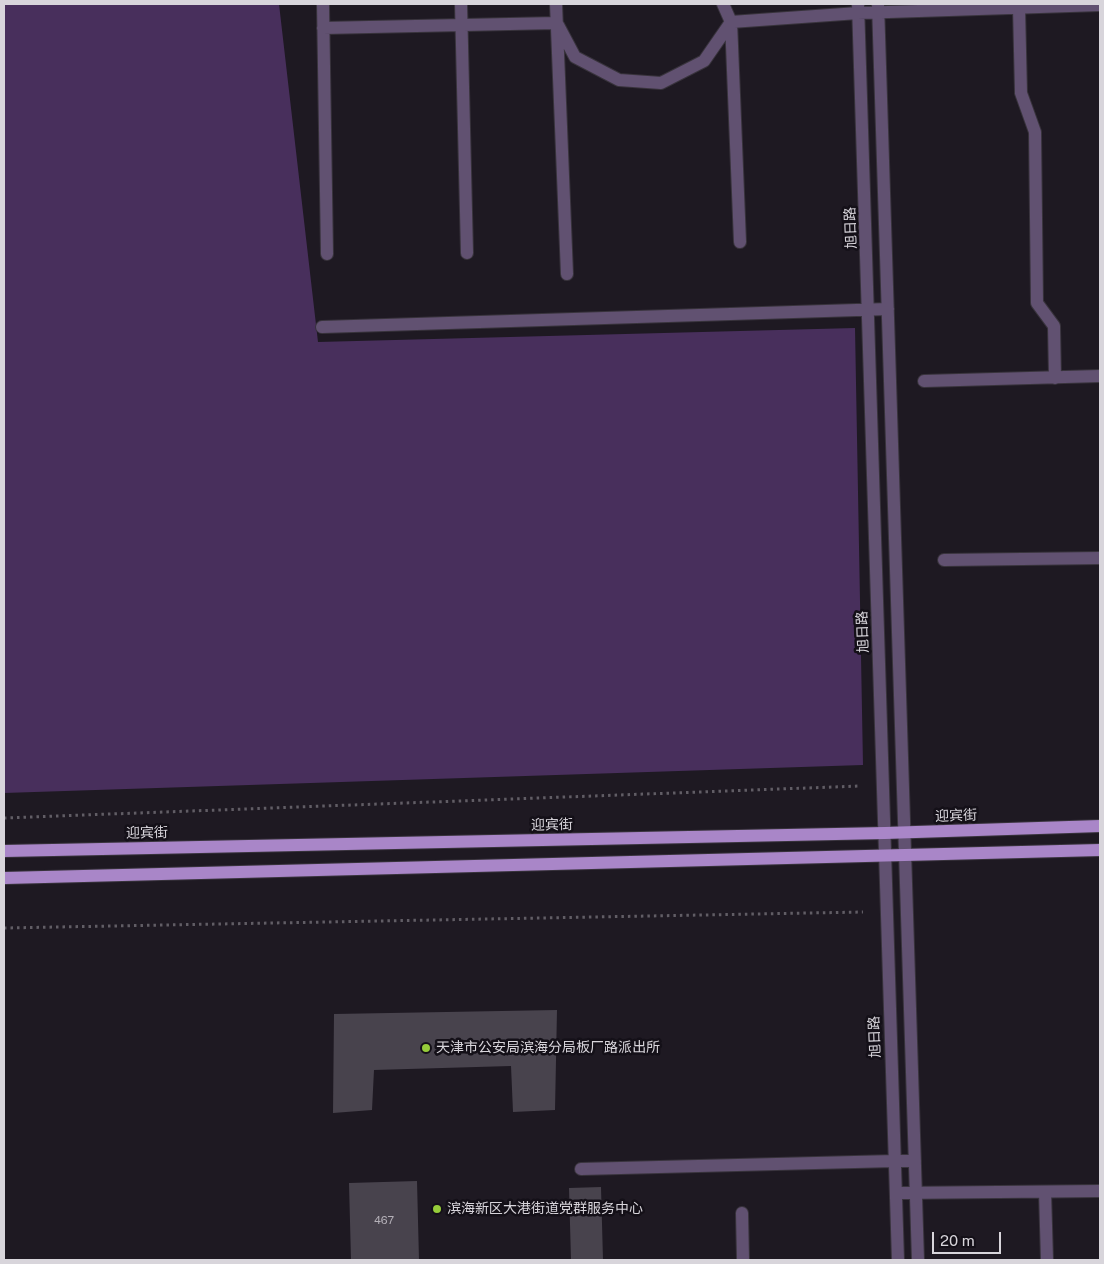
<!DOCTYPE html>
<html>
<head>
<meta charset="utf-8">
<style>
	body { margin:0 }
	#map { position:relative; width:1104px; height:1264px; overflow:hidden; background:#1e1922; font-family:"Public Sans",sans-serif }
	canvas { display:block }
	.frame { position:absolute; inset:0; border:5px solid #d8d5db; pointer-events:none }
	.scale { position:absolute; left:932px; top:1232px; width:69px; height:22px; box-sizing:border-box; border:2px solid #d8d5db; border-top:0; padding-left:6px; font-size:15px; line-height:18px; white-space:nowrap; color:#d8d5db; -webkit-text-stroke:4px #141018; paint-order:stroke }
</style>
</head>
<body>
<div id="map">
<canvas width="1104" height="1264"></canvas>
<div class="frame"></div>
<div class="scale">20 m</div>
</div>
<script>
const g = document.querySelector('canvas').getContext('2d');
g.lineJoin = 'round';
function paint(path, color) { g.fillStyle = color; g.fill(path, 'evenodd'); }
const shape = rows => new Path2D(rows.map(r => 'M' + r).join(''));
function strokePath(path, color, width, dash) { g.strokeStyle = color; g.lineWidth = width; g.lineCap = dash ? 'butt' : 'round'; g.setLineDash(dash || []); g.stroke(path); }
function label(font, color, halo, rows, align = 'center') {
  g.font = font + ' "Public Sans","Noto Sans SC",sans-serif'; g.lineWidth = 5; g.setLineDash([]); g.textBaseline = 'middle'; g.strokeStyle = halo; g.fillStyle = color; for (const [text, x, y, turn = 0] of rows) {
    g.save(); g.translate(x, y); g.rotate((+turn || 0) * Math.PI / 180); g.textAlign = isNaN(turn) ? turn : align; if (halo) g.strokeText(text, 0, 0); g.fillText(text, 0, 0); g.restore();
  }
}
const green = shape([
	[4,4,279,4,318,342,855,328,863,765,4,793]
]);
const building = shape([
	[557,1010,555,1110,513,1112,511,1066,374,1070,372,1110,333,1113,334,1014],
	[417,1181,419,1260,351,1260,349,1183],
	[601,1187,603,1260,571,1260,569,1188]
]);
const path = shape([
	[4,818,860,786],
	[4,928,863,912]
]);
const minor = shape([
	[323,4,327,254],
	[461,4,467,253],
	[556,4,567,274],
	[858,4,898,1260],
	[878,4,918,1260],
	[1019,8,1021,93,1035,132,1037,303,1054,326,1055,378],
	[731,21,740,242],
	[731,22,858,13,1100,5],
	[558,25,575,57,619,80,661,83,704,61,731,22,723,4],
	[323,28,556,23],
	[322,327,888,309],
	[924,381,1100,376],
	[944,560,1100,558],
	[581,1169,894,1161,915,1161],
	[1045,1192,1047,1260],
	[896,1193,1100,1191],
	[742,1213,743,1260]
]);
const major = shape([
	[4,851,885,833,1100,826],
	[5,878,1100,850]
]);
const markers = [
	[426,1048,5,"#96cc3a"],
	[437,1209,5,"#96cc3a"]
];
const numberNames = [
	["467",384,1221]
];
const streetNames = [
	["旭日路",851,228,-92],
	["旭日路",863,632,-92],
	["迎宾街",956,816,-2],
	["迎宾街",552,825,-1],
	["迎宾街",147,833,-1],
	["旭日路",875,1037,-92]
];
const poiNames = [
	["天津市公安局滨海分局板厂路派出所",436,1048],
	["滨海新区大港街道党群服务中心",447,1209]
];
paint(green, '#482f5c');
paint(building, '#48434d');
strokePath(minor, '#38333c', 14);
strokePath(major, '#38333c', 14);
strokePath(path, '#615d65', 3, [2.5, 4]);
strokePath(minor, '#615171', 12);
strokePath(major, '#a986c8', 12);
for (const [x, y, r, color] of markers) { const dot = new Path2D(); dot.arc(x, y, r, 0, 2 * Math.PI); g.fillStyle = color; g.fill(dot); strokePath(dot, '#141018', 2); }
label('11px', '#b4b0b8', null, numberNames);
label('14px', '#d8d5db', '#141018', streetNames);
label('14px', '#d8d5db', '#141018', poiNames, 'left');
</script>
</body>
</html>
